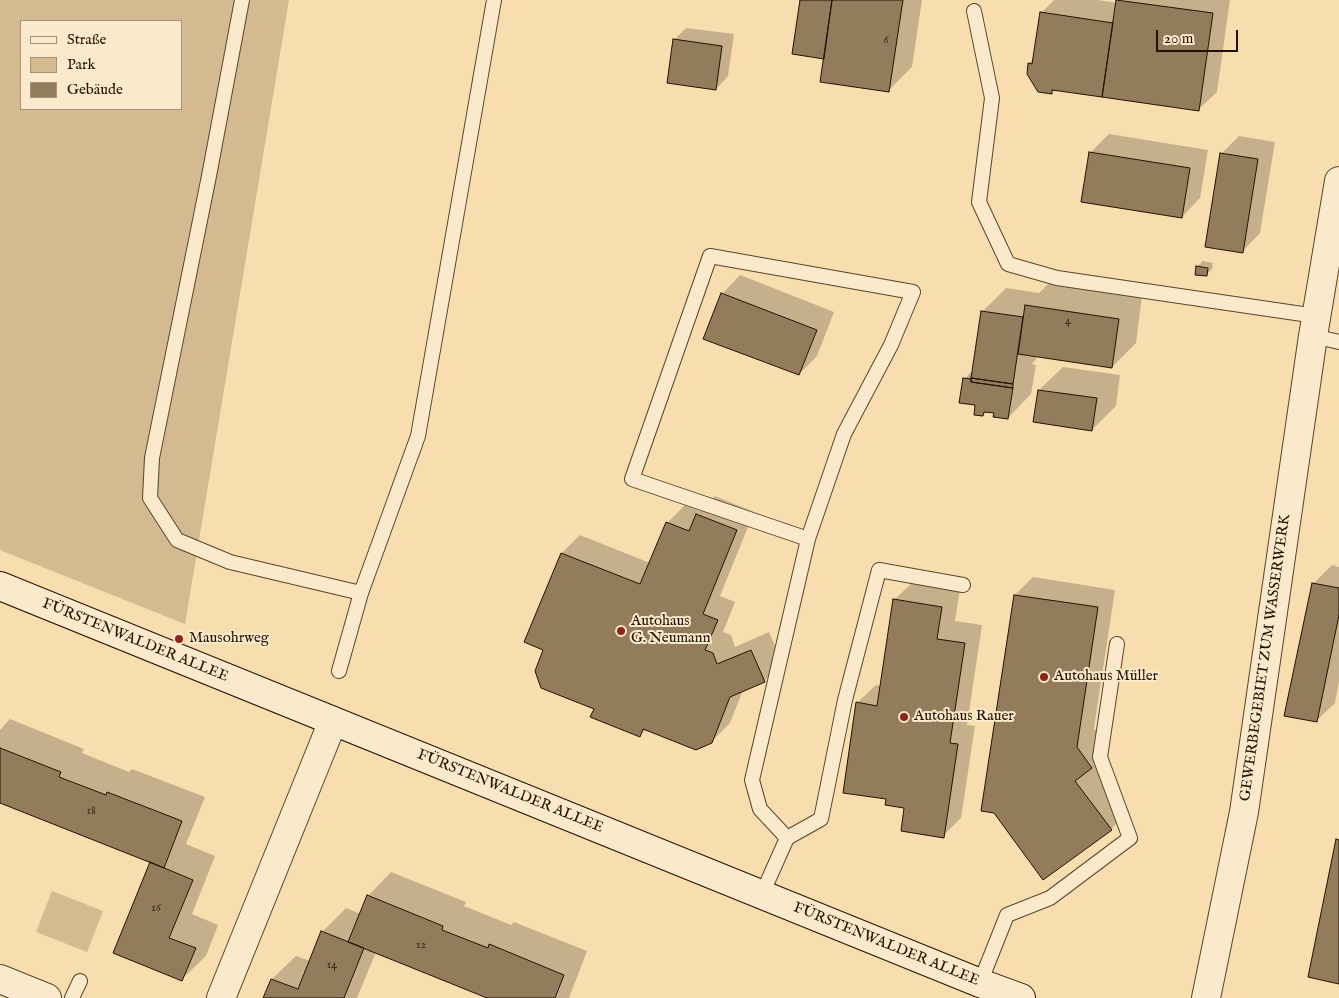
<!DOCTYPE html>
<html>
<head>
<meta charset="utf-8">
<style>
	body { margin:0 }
	#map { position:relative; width:1339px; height:998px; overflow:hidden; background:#f8ddae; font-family:"IM FELL English",serif }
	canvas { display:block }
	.legend { position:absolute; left:20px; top:20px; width:162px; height:90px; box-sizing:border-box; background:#fae9ca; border:1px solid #a4937a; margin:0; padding:6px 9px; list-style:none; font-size:15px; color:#231202 }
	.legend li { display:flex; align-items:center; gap:10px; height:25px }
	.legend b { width:25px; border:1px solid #a4937a }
	.scale { position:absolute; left:1156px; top:30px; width:82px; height:22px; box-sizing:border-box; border:2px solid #231202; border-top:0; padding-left:6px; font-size:15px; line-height:18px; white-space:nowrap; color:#231202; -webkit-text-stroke:4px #fae9ca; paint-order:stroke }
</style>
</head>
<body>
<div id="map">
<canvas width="1339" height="998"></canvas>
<ul class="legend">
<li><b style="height:6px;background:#fae9ca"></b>Straße</li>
<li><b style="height:14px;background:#d4ba91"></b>Park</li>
<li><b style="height:14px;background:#927c5b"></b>Gebäude</li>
</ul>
<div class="scale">20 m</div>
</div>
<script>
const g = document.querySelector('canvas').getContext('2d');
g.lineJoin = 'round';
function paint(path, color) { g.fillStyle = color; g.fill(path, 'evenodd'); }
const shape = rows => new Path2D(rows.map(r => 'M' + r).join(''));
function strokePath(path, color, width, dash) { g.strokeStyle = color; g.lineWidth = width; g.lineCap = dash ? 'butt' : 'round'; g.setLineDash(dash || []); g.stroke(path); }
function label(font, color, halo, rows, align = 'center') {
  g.font = font + ' "IM FELL English",serif'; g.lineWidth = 4; g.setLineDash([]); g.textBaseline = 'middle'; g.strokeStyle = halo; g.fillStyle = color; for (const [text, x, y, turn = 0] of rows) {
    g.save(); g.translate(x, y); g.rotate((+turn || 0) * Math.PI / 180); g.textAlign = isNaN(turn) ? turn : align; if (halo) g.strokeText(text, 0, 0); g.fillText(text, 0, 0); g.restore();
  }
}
const green = shape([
	[0,0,289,0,185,624,0,550],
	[21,21,181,21,181,109,21,109],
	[52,891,103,911,87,952,36,932]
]);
const shadow = shape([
	[802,0,922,0,912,67,888,91,825,58],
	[1054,0,1098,0,1117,3,1118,0,1230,0,1217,92,1198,110,1055,89,1051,93,1028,74,1029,63,1035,58,1041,13],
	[686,28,734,34,728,76,716,89,674,40],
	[1109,134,1208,150,1200,198,1182,217,1090,153],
	[1239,136,1275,142,1260,233,1242,252,1221,154],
	[1203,261,1213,263,1212,269,1206,275,1197,267],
	[740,275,834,312,817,356,799,374,722,294],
	[1050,282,1142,296,1136,343,1112,367,1037,355,1036,359,1032,364,1036,365,1031,394,1008,418,995,412,987,411,983,415,964,379,974,369,982,312,1006,288,1039,293],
	[1063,367,1120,375,1116,406,1092,430,1039,390],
	[715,496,754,512,720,596,735,602,723,632,731,635,735,647,769,632,782,663,764,681,743,690,730,723,711,742,647,729,639,736,595,708,545,650,562,553,580,535,650,563,667,523,685,505,700,511],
	[1332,565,1339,567,1339,681,1335,703,1316,721,1313,584],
	[1033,577,1115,590,1094,728,1109,749,1094,764,1129,811,1111,829,995,812,1015,595],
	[913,582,960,589,955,621,982,625,967,725,975,726,961,818,943,836,906,807,887,798,857,703,876,685,881,686,894,600],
	[10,719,84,749,82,753,129,772,132,769,205,797,186,844,215,856,192,914,218,925,206,956,182,979,115,953,151,861,0,802,0,730],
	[391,872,466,902,464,906,511,925,514,922,587,951,569,998,491,998,376,952,357,998,264,998,272,979,296,956,310,961,322,932,346,908,361,914,368,896]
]);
const building = shape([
	[800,0,832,0,824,59,792,54,800,0],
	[832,0,903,0,889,92,820,82,832,0],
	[1116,0,1213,13,1199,111,1102,97,1116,0],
	[1040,12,1113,23,1102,97,1052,90,1052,94,1038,92,1027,74,1028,63,1032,64,1040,12],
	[673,39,722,46,716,90,667,83,673,39],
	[1089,152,1190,168,1182,218,1081,202,1089,152],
	[1220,153,1258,159,1243,253,1205,247,1220,153],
	[1196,266,1208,268,1207,276,1195,275,1196,266],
	[721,293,817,330,799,375,703,339,721,293],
	[1025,305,1119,319,1112,368,1018,354,1025,305],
	[981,311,1023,317,1013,384,971,378,981,311],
	[963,378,971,379,971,382,1013,388,1008,419,993,417,994,413,984,412,983,416,974,415,975,405,959,403,963,378],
	[971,378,1013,384,1013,388,971,382,971,378],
	[1038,390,1097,398,1092,431,1033,422,1038,390],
	[696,514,737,530,703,614,718,620,705,650,713,653,717,664,751,650,765,682,730,697,712,743,696,750,643,729,640,737,590,717,594,709,541,688,535,671,543,650,524,642,561,553,640,584,666,522,689,531,696,514],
	[1312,583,1339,588,1339,615,1317,722,1284,716,1312,583],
	[1014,595,1098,607,1077,747,1092,768,1075,781,1112,830,1043,880,994,813,981,811,1014,595],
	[893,599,942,607,937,639,965,643,950,743,958,744,944,838,901,831,904,808,885,805,886,799,843,793,856,702,877,706,893,599],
	[0,748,61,772,59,777,106,795,107,792,182,821,164,868,0,803,0,748],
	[1336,839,1339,840,1339,984,1308,977,1336,839],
	[150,862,193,880,169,938,196,948,182,981,113,953,150,862],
	[367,895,443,926,442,930,488,948,489,944,564,975,555,998,487,998,348,942,367,895],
	[321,931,364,948,344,998,263,998,271,979,298,989,321,931]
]);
const lane = shape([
	[242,0,209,176,152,458,150,498,177,540,230,562,361,593],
	[974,11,992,98,979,202,1008,264,1057,278,1316,316],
	[1313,336,1339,342],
	[339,671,361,593,418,436,494,0],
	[787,838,821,819,845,700,879,570,963,585],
	[762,894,787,838,760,809,752,780,808,539,632,479,710,256,913,292,891,345,844,434,808,539],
	[980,983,1007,915,1050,898,1130,838,1100,757,1117,644],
	[72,998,80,981]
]);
const street = shape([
	[0,979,47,998],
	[221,998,333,721],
	[1206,998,1244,812,1313,336,1339,181]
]);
const secondary = shape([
	[0,586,980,983,1021,998]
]);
const markers = [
	[621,631,5,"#8f2418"],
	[179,639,5,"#8f2418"],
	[1044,677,5,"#8f2418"],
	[904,717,5,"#8f2418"]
];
const numberNames = [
	["6",886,41],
	["4",1068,322],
	["18",91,812],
	["16",156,909],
	["12",421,946],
	["14",332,966]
];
const poiNames = [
	["Autohaus",631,622],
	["G. Neumann",631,639],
	["Mausohrweg",189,639],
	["Autohaus Müller",1054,677],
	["Autohaus Rauer",914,717]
];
const streetNames = [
	["FÜRSTENWALDER ALLEE",135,641,22],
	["GEWERBEGEBIET ZUM WASSERWERK",1266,658,-82],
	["FÜRSTENWALDER ALLEE",510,792,22],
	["FÜRSTENWALDER ALLEE",886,945,22]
];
paint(green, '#d4ba91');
paint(shadow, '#0003');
paint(building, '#927c5b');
strokePath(building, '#231202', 1);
strokePath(lane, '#58452d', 16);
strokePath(street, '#58452d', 30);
strokePath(secondary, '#231202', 30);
strokePath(lane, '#fae9ca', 14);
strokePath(street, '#fae9ca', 28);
strokePath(secondary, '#fae9ca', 28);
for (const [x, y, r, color] of markers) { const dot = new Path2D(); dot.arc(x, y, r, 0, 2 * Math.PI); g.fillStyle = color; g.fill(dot); strokePath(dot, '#fae9ca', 2); }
label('12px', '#3f2c18', null, numberNames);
label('15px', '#231202', '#fae9ca', poiNames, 'left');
label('15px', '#231202', '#fae9ca', streetNames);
</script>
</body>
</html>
